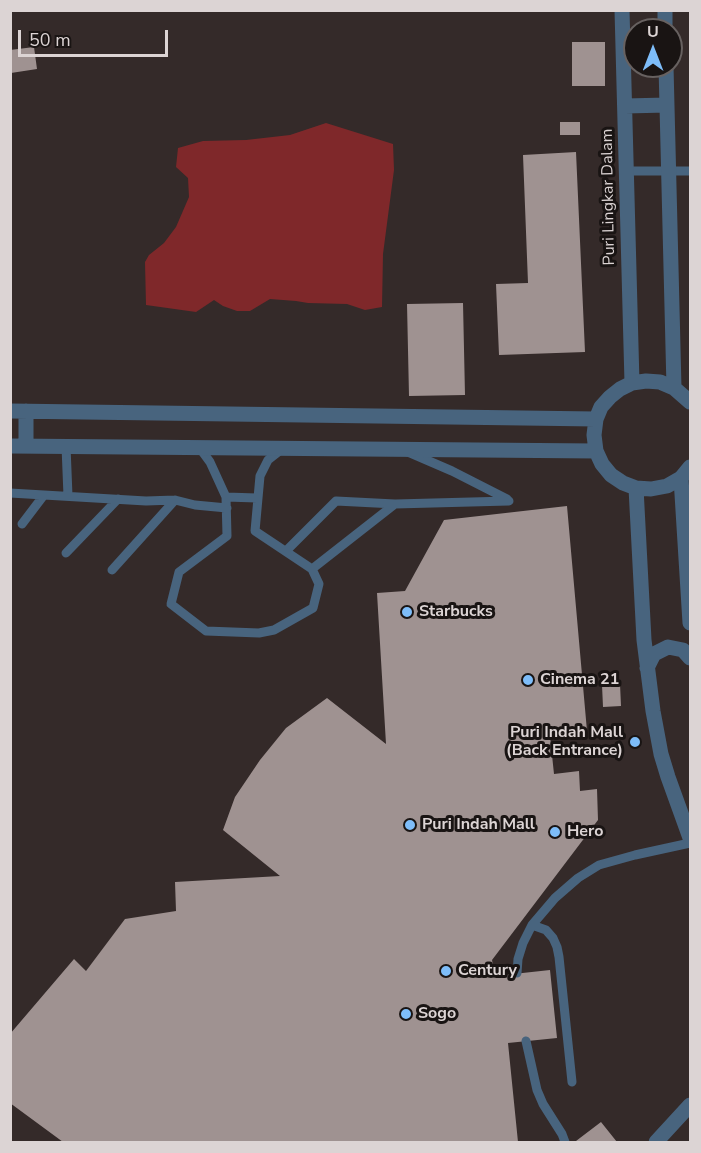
<!DOCTYPE html>
<html>
<head>
<meta charset="utf-8">
<style>
	body { margin:0 }
	#map { position:relative; width:701px; height:1153px; overflow:hidden; background:#342a29; font-family:"Nunito Sans",sans-serif }
	canvas { display:block }
	.frame { position:absolute; inset:0; border:12px solid #dcd4d4; pointer-events:none }
	.north { position:absolute; left:623px; top:18px; width:60px; height:60px; box-sizing:border-box; background:#191413; border:2px solid #676160; border-radius:50%; rotate:0deg; font-size:16px; font-weight:700; line-height:24px; text-align:center; color:#dcd4d4 }
	.north::after { content:''; display:block; margin:auto; width:21px; height:27px; background:#7ebdf9; clip-path:polygon(50% 0,100% 100%,50% 72%,0 100%) }
	.scale { position:absolute; left:18px; top:30px; width:150px; height:27px; box-sizing:border-box; border:3px solid #dcd4d4; border-top:0; padding-left:8px; font-size:18px; line-height:21px; white-space:nowrap; color:#dcd4d4; -webkit-text-stroke:4px #191413; paint-order:stroke }
</style>
</head>
<body>
<div id="map">
<canvas width="701" height="1153"></canvas>
<div class="frame"></div>
<div class="north">U</div>
<div class="scale">50 m</div>
</div>
<script>
const g = document.querySelector('canvas').getContext('2d');
g.lineJoin = 'round';
function paint(path, color) { g.fillStyle = color; g.fill(path, 'evenodd'); }
const shape = rows => new Path2D(rows.map(r => 'M' + r).join(''));
function strokePath(path, color, width, dash) { g.strokeStyle = color; g.lineWidth = width; g.lineCap = dash ? 'butt' : 'round'; g.setLineDash(dash || []); g.stroke(path); }
function label(font, color, halo, rows, align = 'center') {
  g.font = font + ' "Nunito Sans",sans-serif'; g.lineWidth = 6; g.setLineDash([]); g.textBaseline = 'middle'; g.strokeStyle = halo; g.fillStyle = color; for (const [text, x, y, turn = 0] of rows) {
    g.save(); g.translate(x, y); g.rotate((+turn || 0) * Math.PI / 180); g.textAlign = isNaN(turn) ? turn : align; if (halo) g.strokeText(text, 0, 0); g.fillText(text, 0, 0); g.restore();
  }
}
const water = shape([
	[326,123,393,144,394,170,383,254,382,307,365,310,347,304,308,303,296,301,270,299,250,311,237,311,223,306,214,300,196,312,146,305,145,262,149,255,164,243,176,227,189,197,188,178,176,167,178,148,203,141,246,140,290,135]
]);
const building = shape([
	[572,42,605,42,605,86,572,86],
	[34,47,37,69,11,73,10,50],
	[560,122,580,122,580,135,560,135],
	[576,152,585,352,499,355,496,284,528,283,523,155],
	[463,303,465,395,409,396,407,304],
	[567,506,587,731,550,736,554,774,579,771,580,791,597,789,598,820,492,960,495,976,550,970,557,1038,508,1043,518,1142,63,1142,10,1103,10,1034,74,959,86,971,125,919,176,911,175,882,280,876,223,830,235,797,260,760,286,728,327,698,386,744,377,593,405,591,444,520],
	[620,684,621,706,603,707,602,685],
	[601,1122,617,1142,577,1142,576,1141]
]);
const service = shape([
	[626,171,690,171],
	[66,446,68,496],
	[199,447,210,462,226,497,227,536,179,572,171,604,206,631,259,633,274,630,313,608,319,584,312,569,255,531,260,476,268,460,282,449],
	[408,452,452,471,507,499],
	[10,493,146,501,175,500,195,505,227,508],
	[226,497,257,498],
	[22,524,44,495],
	[286,551,336,501,395,504],
	[66,553,118,499],
	[312,569,395,504,509,501],
	[112,570,175,500],
	[532,925,546,930,553,938,557,947,559,957,572,1082],
	[517,973,518,959,523,943,532,925,555,898,578,878,599,865,635,855,690,843],
	[526,1041,537,1090,543,1104,562,1134,565,1142]
]);
const minor = shape([
	[622,10,632,383],
	[665,10,665,30],
	[666,66,674,388],
	[625,106,667,105],
	[690,402,674,388,660,382,646,381,632,383,620,389,610,397,601,407,596,419,594,435,596,451,602,464,611,475,623,483,636,488,651,489,667,486,681,478,690,467],
	[10,411,596,419],
	[10,446,596,451],
	[26,446,26,411],
	[681,478,690,623],
	[636,488,644,640,653,711,661,754,668,777,690,838],
	[647,668,654,654,668,647,683,650,690,658],
	[656,1142,690,1105]
]);
const markers = [
	[407,612,6,"#7ebdf9"],
	[528,680,6,"#7ebdf9"],
	[635,742,6,"#7ebdf9"],
	[410,825,6,"#7ebdf9"],
	[555,832,6,"#7ebdf9"],
	[446,971,6,"#7ebdf9"],
	[406,1014,6,"#7ebdf9"]
];
const streetNames = [
	["Puri Lingkar Dalam",609,197,-91]
];
const poiNames = [
	["Starbucks",419,612],
	["Cinema 21",540,680],
	["Puri Indah Mall",623,733,"right"],
	["(Back Entrance)",623,751,"right"],
	["Puri Indah Mall",422,825],
	["Hero",567,832],
	["Century",458,971],
	["Sogo",418,1014]
];
paint(water, '#7f282a');
paint(building, '#9f9291');
strokePath(service, '#48647e', 9);
strokePath(minor, '#48647e', 15);
for (const [x, y, r, color] of markers) { const dot = new Path2D(); dot.arc(x, y, r, 0, 2 * Math.PI); g.fillStyle = color; g.fill(dot); strokePath(dot, '#191413', 2); }
label('16px', '#dcd4d4', '#191413', streetNames);
label('bold 16px', '#dcd4d4', '#191413', poiNames, 'left');
</script>
</body>
</html>
